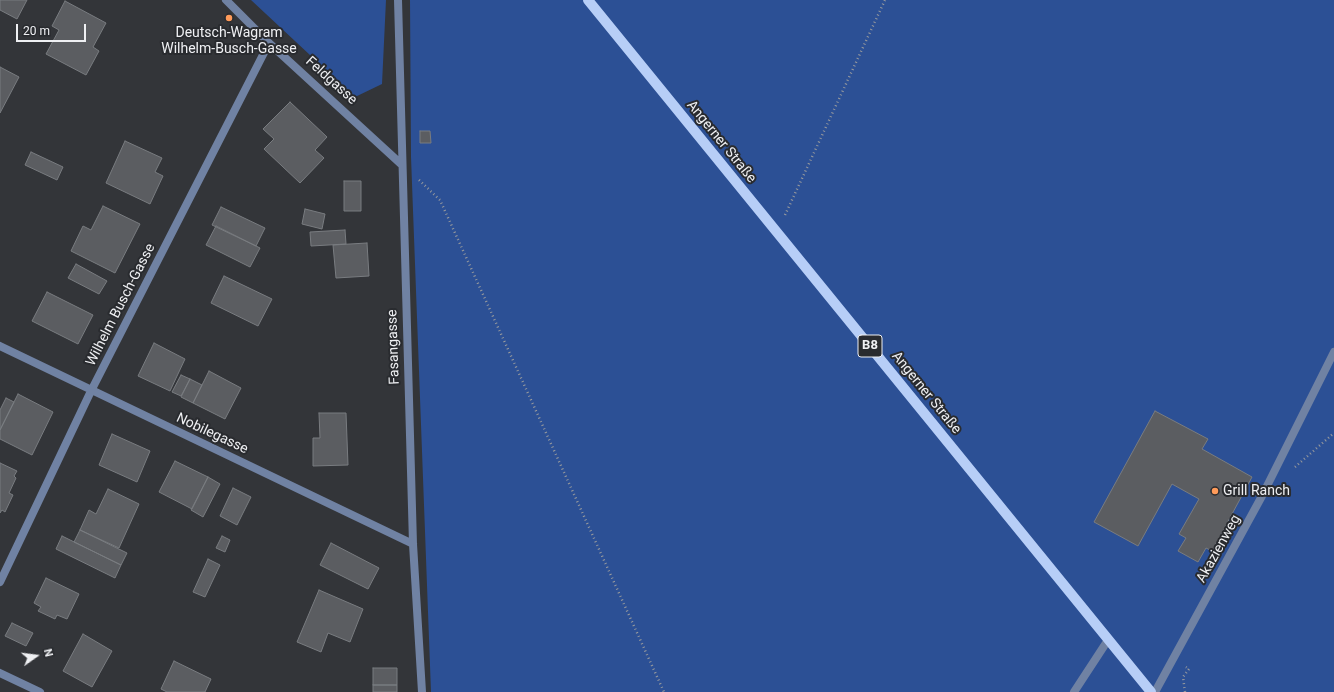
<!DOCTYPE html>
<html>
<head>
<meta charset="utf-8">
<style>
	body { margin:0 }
	#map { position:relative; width:1334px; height:692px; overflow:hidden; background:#333539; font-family:Roboto,sans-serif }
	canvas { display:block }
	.north { position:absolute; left:16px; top:636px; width:40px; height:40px; -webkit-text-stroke:3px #292b2f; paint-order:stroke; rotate:76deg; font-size:11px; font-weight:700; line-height:16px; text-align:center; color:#eff0f3 }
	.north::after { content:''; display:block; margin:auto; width:14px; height:18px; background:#eff0f3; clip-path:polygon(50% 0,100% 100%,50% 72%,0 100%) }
	.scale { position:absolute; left:16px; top:24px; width:70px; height:18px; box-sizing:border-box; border:2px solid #eff0f3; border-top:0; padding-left:5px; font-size:12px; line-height:14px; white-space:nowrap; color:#eff0f3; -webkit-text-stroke:3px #292b2f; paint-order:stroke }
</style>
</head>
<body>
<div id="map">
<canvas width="1334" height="692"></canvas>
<div class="north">N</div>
<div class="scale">20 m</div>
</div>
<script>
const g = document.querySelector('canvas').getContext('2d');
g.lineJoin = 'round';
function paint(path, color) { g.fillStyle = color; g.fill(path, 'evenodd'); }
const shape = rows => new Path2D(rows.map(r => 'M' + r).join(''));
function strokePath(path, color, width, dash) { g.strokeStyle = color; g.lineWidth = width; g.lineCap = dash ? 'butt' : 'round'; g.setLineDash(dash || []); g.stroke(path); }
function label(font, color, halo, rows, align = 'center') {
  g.font = font + ' Roboto,sans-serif'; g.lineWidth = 4; g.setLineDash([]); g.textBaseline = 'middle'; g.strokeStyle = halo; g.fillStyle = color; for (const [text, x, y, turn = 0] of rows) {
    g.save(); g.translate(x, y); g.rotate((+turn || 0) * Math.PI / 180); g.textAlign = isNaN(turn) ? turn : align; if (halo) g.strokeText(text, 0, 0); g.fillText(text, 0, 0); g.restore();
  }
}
const green = shape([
	[251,0,386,0,382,84,355,97],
	[410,0,1334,0,1334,692,431,692,411,157]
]);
const building = shape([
	[0,0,27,0,17,19,0,10,0,0],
	[65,1,106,23,93,47,99,51,86,75,46,54,59,30,52,26,65,1],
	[0,67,19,77,0,113,0,67],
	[290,102,327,137,315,150,324,158,300,183,264,149,274,139,263,129,290,102],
	[420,131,430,131,431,143,420,143,420,131],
	[125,141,162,158,155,172,163,176,150,204,106,183,125,141],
	[31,152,63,167,57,180,25,165,31,152],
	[344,181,361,181,361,211,344,211,344,181],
	[103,206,140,224,115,273,71,251,83,226,91,230,103,206],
	[221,207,265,228,256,246,212,225,221,207],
	[305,209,325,214,322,229,302,224,305,209],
	[216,226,260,248,250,267,206,245,216,226],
	[345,230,346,244,311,246,310,232,345,230],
	[367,243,369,276,336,278,333,245,367,243],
	[76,264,107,281,99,294,68,278,76,264],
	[224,276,272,299,258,326,211,303,224,276],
	[47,292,93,315,78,344,32,321,47,292],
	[154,343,185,359,170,391,138,376,154,343],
	[209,371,241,388,225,419,193,403,209,371],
	[181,375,190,379,181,396,172,392,181,375],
	[190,379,202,385,193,403,181,397,190,379],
	[18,394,53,412,32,455,0,439,0,430,18,394],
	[6,398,14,402,0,430,0,410,6,398],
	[1155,411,1208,439,1202,449,1252,477,1212,551,1206,548,1198,562,1178,551,1186,538,1179,534,1199,499,1172,484,1138,546,1094,522,1155,411],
	[319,413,346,413,348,465,313,466,313,438,320,438,319,413],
	[112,434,150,451,137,482,99,465,112,434],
	[175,461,208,477,192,509,159,492,175,461],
	[0,463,17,471,14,476,16,478,9,493,13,495,5,512,2,510,0,513,0,463],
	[208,477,220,484,203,517,191,510,208,477],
	[233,488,251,497,237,525,220,516,233,488],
	[108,489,139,504,119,548,80,530,89,510,96,514,108,489],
	[80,530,127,553,121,565,74,542,80,530],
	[62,536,121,565,115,578,56,549,62,536],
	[222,536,230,540,225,552,216,548,222,536],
	[331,543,379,568,368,589,320,565,331,543],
	[208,559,220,565,205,597,193,592,208,559],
	[46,578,79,594,67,619,57,615,55,619,38,611,41,607,34,603,46,578],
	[319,590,363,609,350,642,328,633,321,652,297,642,319,590],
	[12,623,33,633,26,646,5,636,12,623],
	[83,634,112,651,92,687,63,671,83,634],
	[174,661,211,679,205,692,167,692,161,689,174,661],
	[373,668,397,668,397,685,373,685,373,668],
	[373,685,397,685,397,692,373,692,373,685]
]);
const path = shape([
	[419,180,440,200,664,692],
	[785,215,885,0],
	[1295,467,1334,433],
	[1185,692,1183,677,1189,669,1186,667]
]);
const service = shape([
	[1074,692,1108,640],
	[1155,692,1262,496,1334,352]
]);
const minor = shape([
	[226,0,269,43,401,164],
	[398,0,413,544,422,692],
	[0,346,413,544],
	[0,582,91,391,269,43],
	[0,673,40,692]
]);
const primary = shape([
	[588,0,1151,692]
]);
const markers = [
	[229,18,4,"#ff9b5a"],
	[1215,491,4,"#ff9b5a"]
];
const shields = [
	[870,346,24]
];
const shieldNames = [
	["B8",870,346]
];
const poiNames = [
	["Deutsch-Wagram",229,33],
	["Wilhelm-Busch-Gasse",229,49],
	["Grill Ranch",1223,491,"left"]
];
const streetNames = [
	["Feldgasse",331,81,42],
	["Angerner Straße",721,142,51],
	["Wilhelm Busch-Gasse",121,305,-63],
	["Fasangasse",394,347,-92],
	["Angerner Straße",926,393,51],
	["Nobilegasse",212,434,25],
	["Akazienweg",1219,549,-61]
];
paint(green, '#2c5095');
paint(building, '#5b5d61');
strokePath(building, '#797c80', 1);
strokePath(path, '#989a9d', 2.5, [1, 3]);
strokePath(service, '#7082a3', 8);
strokePath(minor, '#7082a3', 8);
strokePath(primary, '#b7cef7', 10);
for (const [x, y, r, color] of markers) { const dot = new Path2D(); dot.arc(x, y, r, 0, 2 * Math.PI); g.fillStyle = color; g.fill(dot); strokePath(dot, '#292b2f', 1.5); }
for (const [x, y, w] of shields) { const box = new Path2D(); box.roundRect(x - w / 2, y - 11, w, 22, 3); g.fillStyle = '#292b2f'; g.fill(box); strokePath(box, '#eff0f3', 1); }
label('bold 13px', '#eff0f3', null, shieldNames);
label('14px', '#eff0f3', '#292b2f', poiNames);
label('14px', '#eff0f3', '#292b2f', streetNames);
</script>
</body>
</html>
